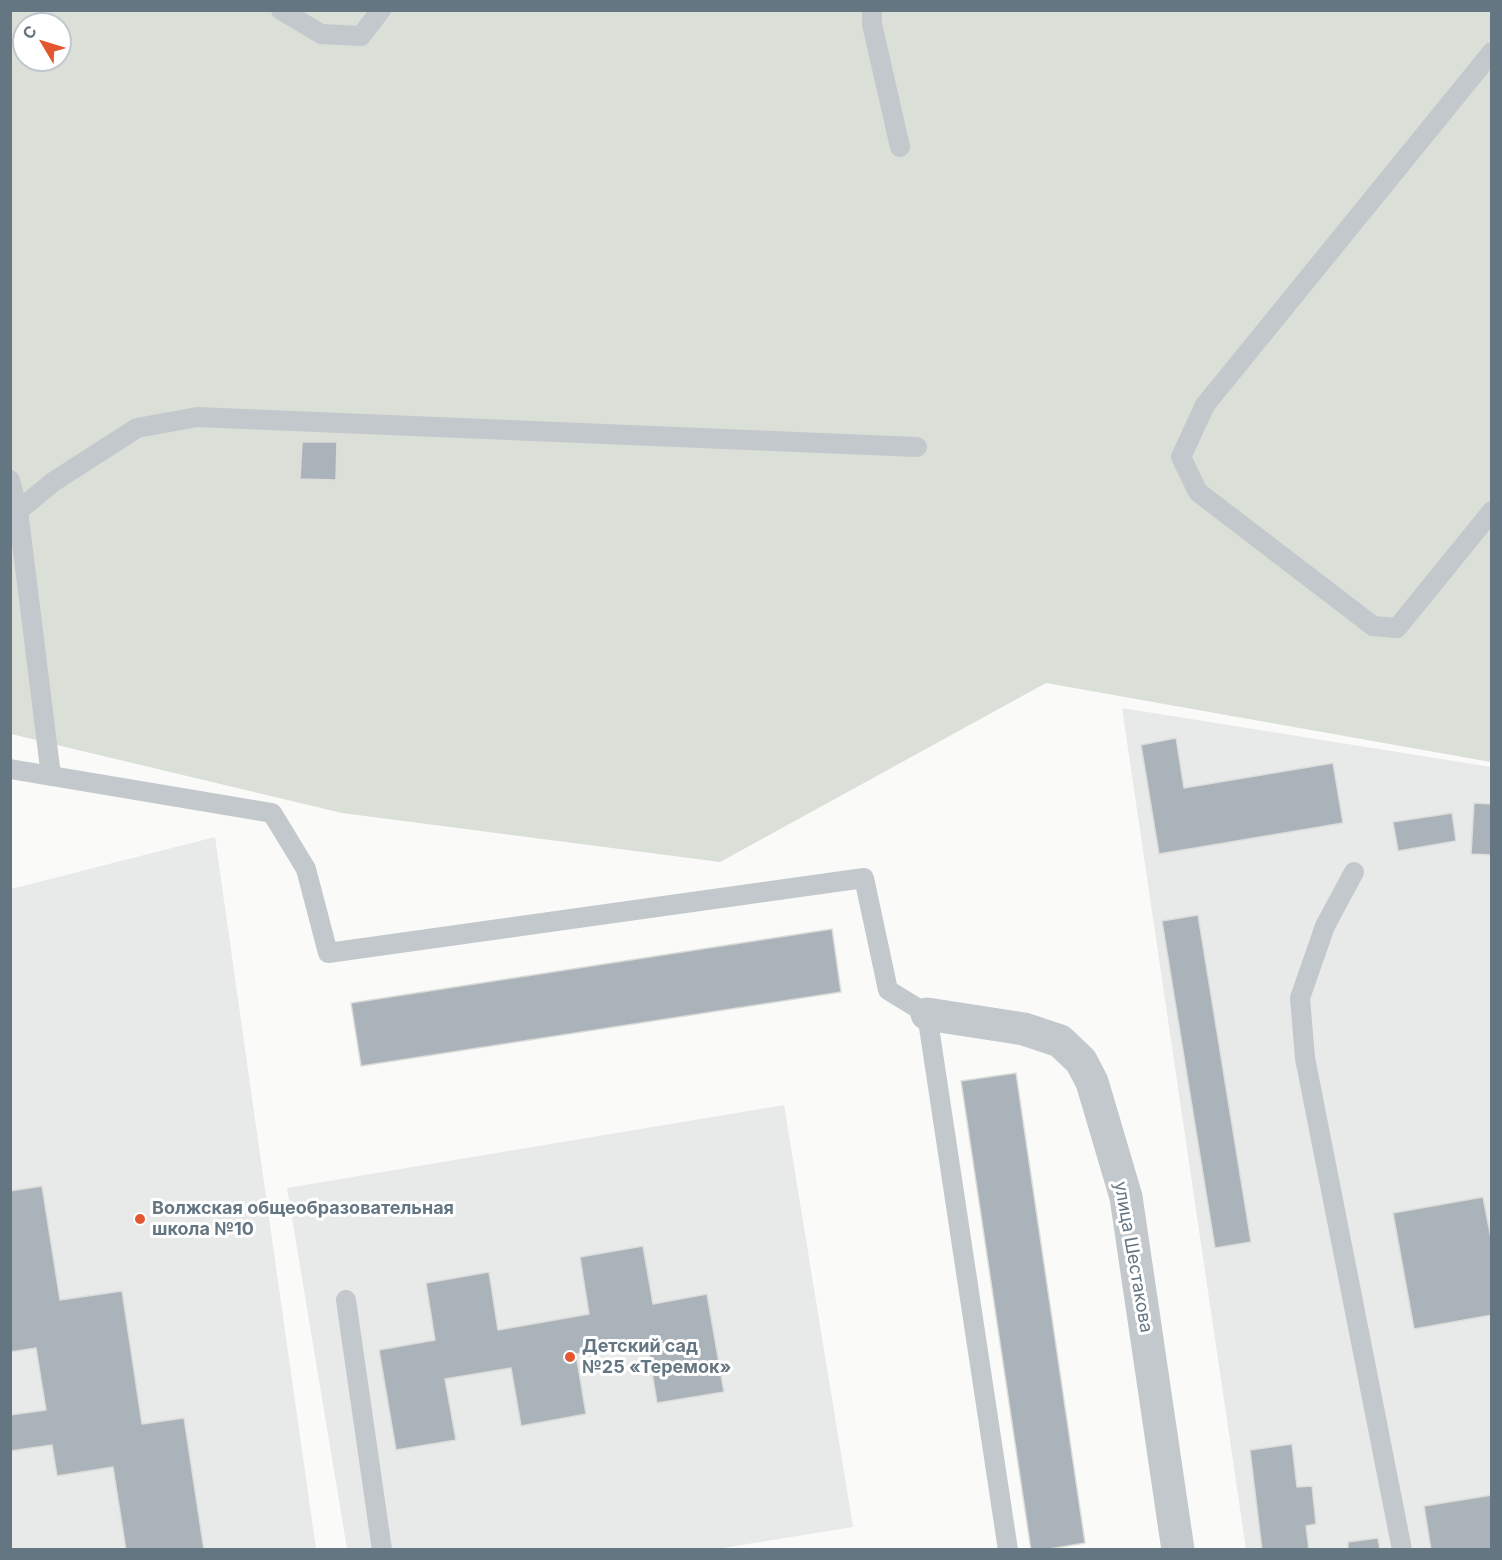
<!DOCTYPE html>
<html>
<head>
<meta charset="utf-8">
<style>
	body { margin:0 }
	#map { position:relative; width:1502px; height:1560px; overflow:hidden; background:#fafaf8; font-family:Inter,sans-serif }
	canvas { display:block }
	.frame { position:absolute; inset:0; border:12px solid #657683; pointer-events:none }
	.north { position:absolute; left:12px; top:12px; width:60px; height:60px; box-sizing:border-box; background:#fff; border:2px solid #c1c8cd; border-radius:50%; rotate:308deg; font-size:16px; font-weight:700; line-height:24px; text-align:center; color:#657683 }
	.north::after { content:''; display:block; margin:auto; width:21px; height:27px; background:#e4572e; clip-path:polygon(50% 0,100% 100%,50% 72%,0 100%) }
</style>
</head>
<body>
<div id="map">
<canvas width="1502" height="1560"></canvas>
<div class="frame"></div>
<div class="north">С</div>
</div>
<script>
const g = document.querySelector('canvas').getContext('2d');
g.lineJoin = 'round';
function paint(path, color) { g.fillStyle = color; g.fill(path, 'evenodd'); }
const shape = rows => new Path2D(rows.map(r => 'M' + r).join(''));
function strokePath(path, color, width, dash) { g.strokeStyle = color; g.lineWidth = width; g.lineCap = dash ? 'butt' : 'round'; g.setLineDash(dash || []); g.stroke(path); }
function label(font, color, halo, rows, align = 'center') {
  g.font = font + ' Inter,sans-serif'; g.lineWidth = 6; g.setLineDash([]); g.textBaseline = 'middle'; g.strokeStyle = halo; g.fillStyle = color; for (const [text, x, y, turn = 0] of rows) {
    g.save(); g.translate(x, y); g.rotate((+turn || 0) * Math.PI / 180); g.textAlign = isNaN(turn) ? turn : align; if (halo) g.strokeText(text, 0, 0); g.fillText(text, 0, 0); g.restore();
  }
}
const built = shape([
	[1122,708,1491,767,1491,1549,1246,1549],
	[215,837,316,1549,11,1550,11,889],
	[784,1105,853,1527,717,1549,347,1549,287,1188]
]);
const green = shape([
	[11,11,1491,11,1491,762,1046,683,720,862,342,813,11,734],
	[24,24,60,24,60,60,24,60]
]);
const building = shape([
	[302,442,337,442,336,480,300,479,302,442],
	[1176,738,1184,788,1333,763,1343,823,1159,854,1141,745,1176,738],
	[1474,803,1492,804,1492,855,1471,854,1474,803],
	[1452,813,1456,841,1398,851,1393,822,1452,813],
	[1198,915,1251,1242,1215,1248,1162,921,1198,915],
	[832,929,841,992,361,1066,351,1003,832,929],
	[1016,1073,1085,1543,1043,1550,1031,1550,961,1081,1016,1073],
	[42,1186,60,1300,122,1291,142,1424,184,1418,204,1550,126,1550,113,1467,57,1476,52,1445,10,1451,10,1415,46,1410,36,1348,10,1352,10,1191,42,1186],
	[1483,1197,1492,1243,1492,1315,1414,1329,1393,1213,1483,1197],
	[643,1246,653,1304,707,1294,724,1392,657,1403,647,1341,576,1354,586,1414,521,1426,511,1368,445,1379,456,1440,396,1450,379,1350,435,1340,426,1283,489,1272,498,1330,589,1314,580,1257,643,1246],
	[1292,1444,1297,1487,1312,1486,1316,1524,1306,1526,1309,1550,1262,1550,1250,1450,1292,1444],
	[1492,1495,1492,1550,1431,1550,1424,1506,1492,1495],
	[1378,1538,1380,1550,1348,1550,1348,1542,1378,1538]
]);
const service = shape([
	[281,10,321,34,361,36,381,10],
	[872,10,872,24,900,147],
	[1492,52,1205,405,1181,457,1198,492,1373,626,1397,628,1492,511],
	[10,480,18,511,51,776],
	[18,511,53,482,137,428,197,417,917,447],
	[10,769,272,813,306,869,328,953,864,878,888,990,927,1014,1008,1550],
	[1354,872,1325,926,1300,998,1305,1058,1402,1550],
	[346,1300,382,1550]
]);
const minor = shape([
	[927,1014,1024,1029,1060,1041,1081,1061,1092,1082,1126,1197,1178,1550]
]);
const markers = [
	[140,1219,6,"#e4572e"],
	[570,1357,6,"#e4572e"]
];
const poiNames = [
	["Волжская общеобразовательная",152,1209],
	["школа №10",152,1230],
	["Детский сад",582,1347],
	["№25 «Теремок»",582,1368]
];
const streetNames = [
	["улица Шестакова",1133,1257,80]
];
paint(built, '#e8e9e9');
paint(green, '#dadfd7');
paint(building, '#aab3b9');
strokePath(building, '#dcdcda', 1.5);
strokePath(service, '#c3c8cc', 20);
strokePath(minor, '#c3c8cc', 33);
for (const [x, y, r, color] of markers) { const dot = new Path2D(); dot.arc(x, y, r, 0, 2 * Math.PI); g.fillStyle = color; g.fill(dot); strokePath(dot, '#fff', 2); }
label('bold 18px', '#657683', '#fff', poiNames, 'left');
label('18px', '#657683', '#fff', streetNames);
</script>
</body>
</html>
